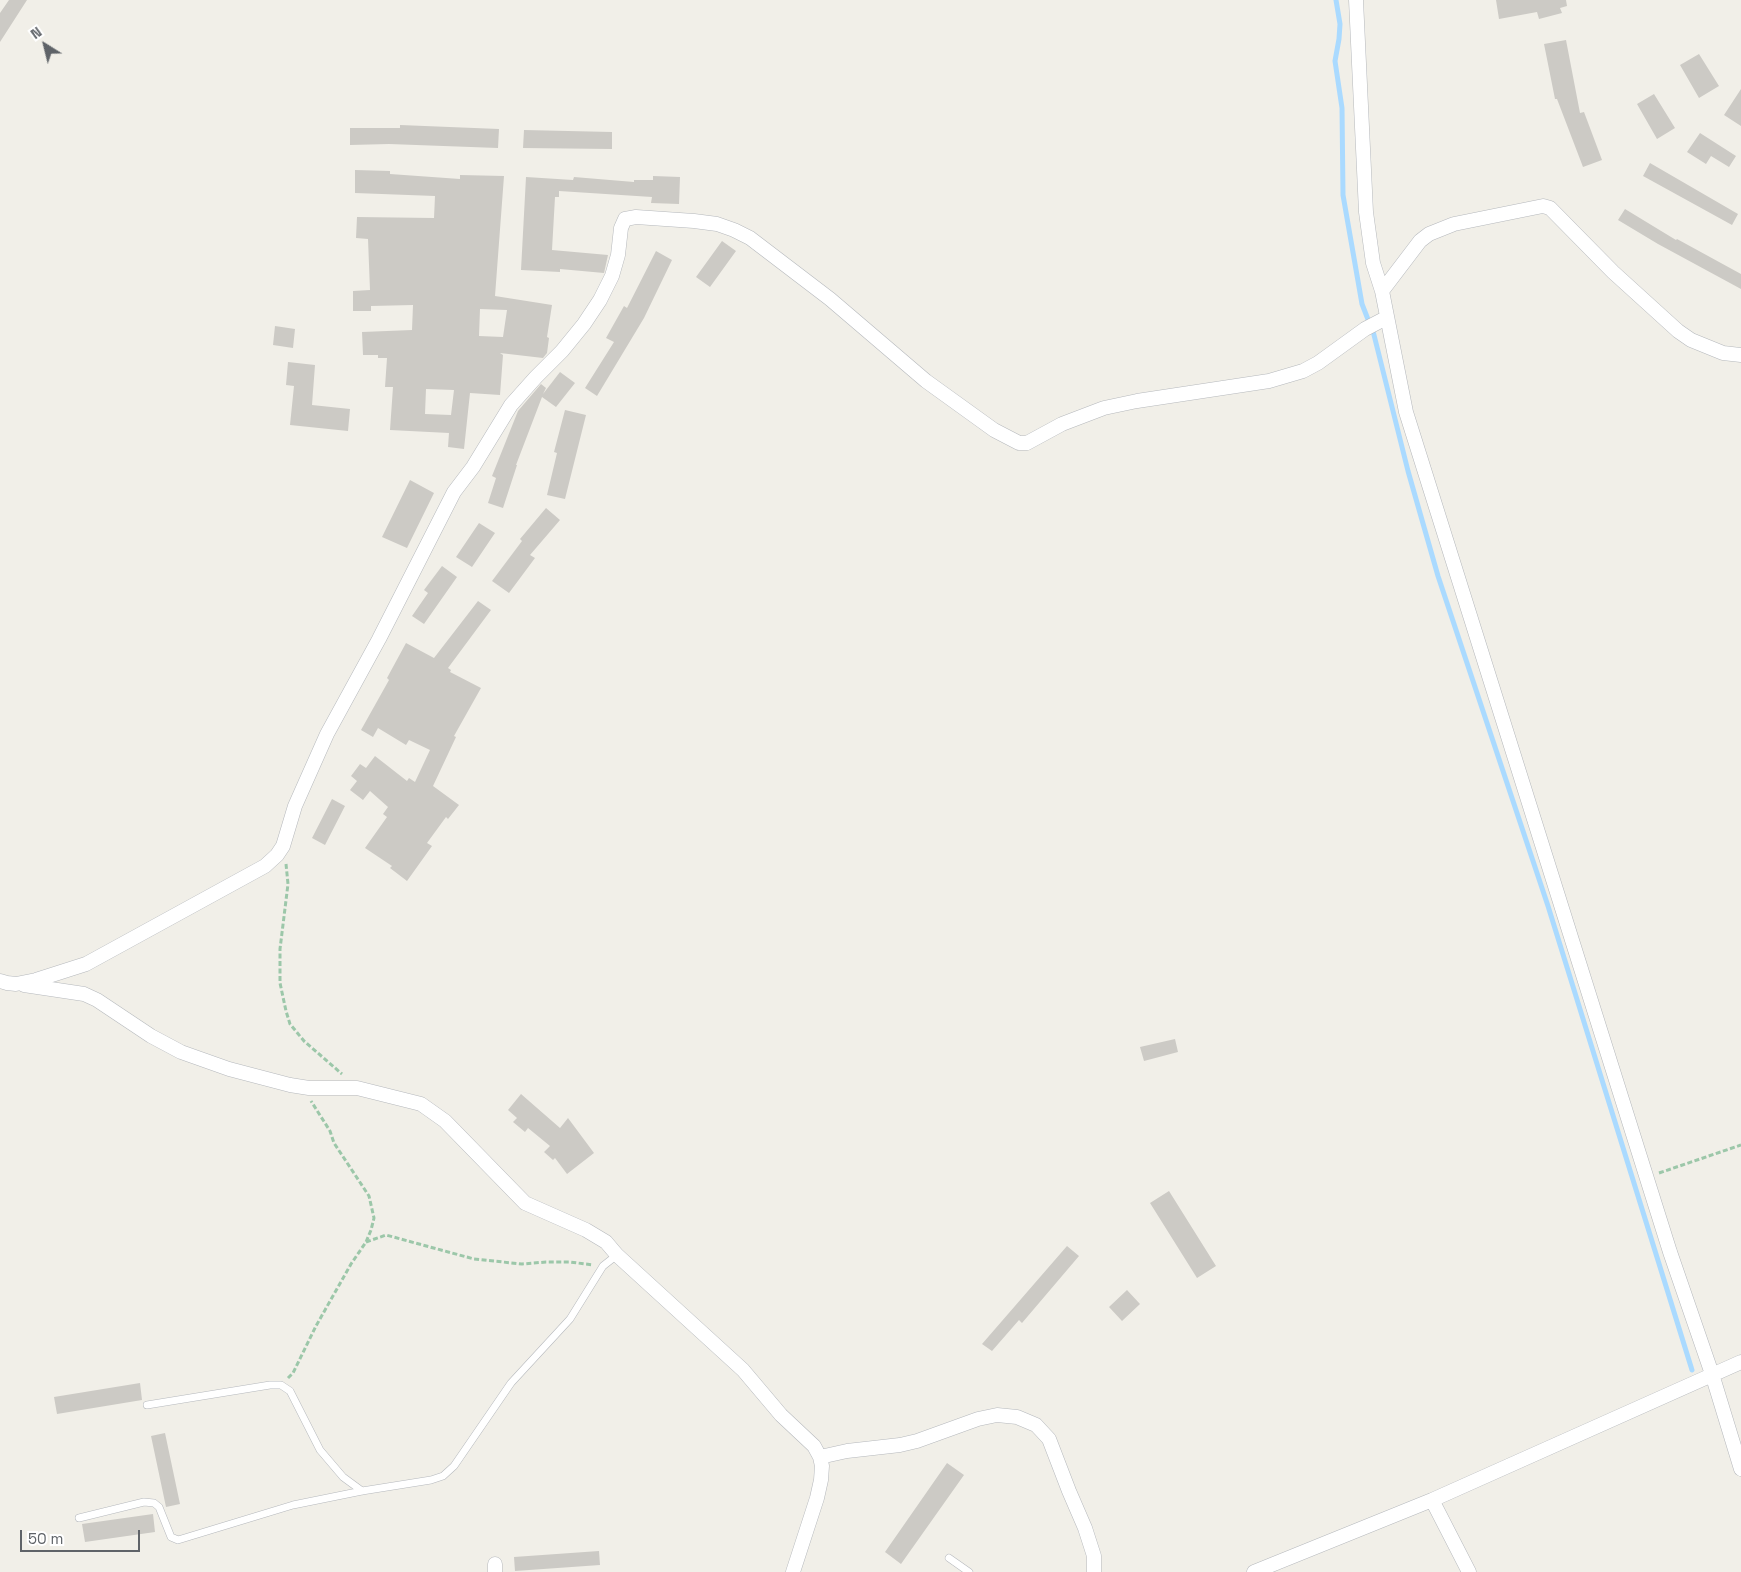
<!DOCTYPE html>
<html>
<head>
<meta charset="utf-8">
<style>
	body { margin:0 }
	#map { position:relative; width:1741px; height:1572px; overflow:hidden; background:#f1efe8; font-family:"Space Grotesk",sans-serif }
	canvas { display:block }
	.north { position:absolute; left:20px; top:20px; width:50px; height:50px; -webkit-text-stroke:4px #fff; paint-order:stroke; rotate:324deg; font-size:14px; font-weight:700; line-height:20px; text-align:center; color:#5f6368 }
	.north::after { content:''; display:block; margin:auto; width:18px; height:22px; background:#5f6368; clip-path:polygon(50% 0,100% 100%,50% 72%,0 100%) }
	.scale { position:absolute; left:20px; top:1530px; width:120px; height:22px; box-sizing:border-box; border:2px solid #5f6368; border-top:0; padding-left:6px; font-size:15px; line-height:18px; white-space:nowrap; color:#5f6368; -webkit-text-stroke:4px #fff; paint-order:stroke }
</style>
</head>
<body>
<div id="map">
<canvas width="1741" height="1572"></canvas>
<div class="north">N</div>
<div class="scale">50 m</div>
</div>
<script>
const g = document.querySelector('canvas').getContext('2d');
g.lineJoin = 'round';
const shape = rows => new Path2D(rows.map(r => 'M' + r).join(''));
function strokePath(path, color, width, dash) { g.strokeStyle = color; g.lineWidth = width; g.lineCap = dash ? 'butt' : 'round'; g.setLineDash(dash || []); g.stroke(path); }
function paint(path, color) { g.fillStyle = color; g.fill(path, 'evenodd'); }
const stream = shape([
	[1336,0,1340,24,1339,39,1335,61,1342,108,1343,195,1362,304,1369,322],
	[1373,331,1408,471,1438,576,1548,906,1692,1370]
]);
const building = shape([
	[9,0,27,0,0,42,0,13],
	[1496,0,1566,0,1567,6,1560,8,1562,13,1539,19,1537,12,1499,19],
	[1566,40,1580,113,1584,112,1602,160,1583,167,1557,99,1555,99,1544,44],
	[1699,54,1719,86,1699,98,1680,65],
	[1741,89,1741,126,1724,115],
	[1654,94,1675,128,1657,139,1637,104],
	[400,125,499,129,498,148,389,144,350,145,350,128,400,128],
	[524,130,612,132,612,149,523,148],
	[1700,133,1736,156,1729,167,1711,156,1706,164,1687,152],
	[1650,163,1738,214,1732,225,1643,176],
	[355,170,390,171,390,174,460,179,460,175,504,176,495,296,552,305,547,337,549,338,547,353,543,358,500,353,503,355,500,395,470,393,464,449,448,447,449,433,390,430,393,387,385,387,387,358,378,358,378,355,363,355,362,332,412,330,413,305,371,306,371,311,353,311,353,291,370,290,368,239,356,238,357,217,434,218,435,196,355,193],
	[480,309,507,310,503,337,479,336],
	[426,389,454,390,451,415,425,414],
	[653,176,680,177,679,204,651,203,652,197,559,191,559,197,555,197,552,250,608,255,604,273,560,269,560,272,521,270,526,177,573,180,574,177,634,182,634,180,653,180],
	[1625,209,1676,240,1677,239,1741,274,1741,289,1658,244,1618,220],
	[722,241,736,251,710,287,696,277],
	[656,251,672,260,644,318,597,396,585,388,614,342,606,338,624,306,627,308],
	[275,326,295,329,293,348,273,345],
	[288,362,315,365,312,405,350,409,348,431,290,425,294,386,286,385],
	[560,372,575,383,556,407,542,397,516,465,517,465,503,508,488,503,496,478,492,476,518,411,541,384,546,388,543,394],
	[565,410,586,415,565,499,547,495,557,453,554,452],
	[410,480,434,493,407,548,382,537],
	[546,508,560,520,530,555,535,558,509,593,492,581,522,541,520,539],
	[479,523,495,533,472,567,456,557],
	[442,566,457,577,424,624,412,616,428,593,424,590],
	[478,601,491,610,448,668,451,670,450,672,481,688,454,736,456,737,433,786,459,805,448,819,446,817,427,843,432,846,407,881,390,868,392,866,365,848,387,817,383,814,388,807,370,791,363,800,350,790,357,781,351,776,360,764,366,768,375,756,407,781,409,778,415,782,430,750,409,740,406,745,378,728,373,737,361,730,389,680,387,678,406,643,434,658],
	[332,799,345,806,325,845,312,838],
	[1175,1039,1178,1052,1144,1061,1140,1047],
	[521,1094,560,1128,568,1118,594,1153,567,1174,555,1158,553,1160,544,1152,550,1146,528,1128,525,1132,513,1122,517,1118,508,1110],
	[1169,1191,1216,1266,1197,1278,1150,1203],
	[1067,1246,1079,1256,1022,1323,1019,1320,992,1351,982,1344],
	[1127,1290,1140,1304,1122,1321,1109,1307],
	[140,1383,142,1400,57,1414,54,1397],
	[165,1433,180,1504,166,1507,151,1436],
	[947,1463,964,1475,901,1564,885,1552],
	[153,1514,155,1532,85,1542,82,1524],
	[599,1551,600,1565,515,1571,514,1557]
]);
const path = shape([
	[286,864,288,884,280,949,280,983,286,1011,290,1024,304,1041,342,1074],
	[1659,1173,1741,1145],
	[366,1242,386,1235,474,1259,522,1264,546,1262,570,1262,593,1265],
	[288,1378,293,1373,316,1326,351,1264,366,1242,371,1230,374,1218,369,1196,334,1143,330,1131,311,1101]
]);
const lane = shape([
	[147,1405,270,1385,281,1385,290,1391,320,1450,343,1477,362,1491],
	[79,1518,144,1502,154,1503,159,1507,171,1537,178,1540,293,1505,362,1491,431,1480,443,1476,454,1466,511,1383,570,1319,603,1266,617,1255],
	[949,1558,969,1572]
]);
const street = shape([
	[1356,0,1366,212,1373,263,1382,291,1406,412,1670,1252,1712,1374,1741,1469],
	[1382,291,1420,241,1429,234,1454,224,1543,206,1550,208,1613,272,1678,331,1691,340,1723,353,1741,355],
	[0,981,7,983,16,984,36,980,86,964,265,866,277,855,283,846,295,806,327,734,379,639,454,492,473,467,511,405,536,377,562,351,584,324,600,300,612,276,618,255,621,228,625,219,636,217,694,221,717,224,734,230,750,238,830,299,926,381,994,430,1019,443,1027,443,1062,424,1104,408,1137,401,1269,381,1303,371,1318,363,1365,329,1386,318],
	[24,985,84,994,97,1000,151,1036,181,1052,229,1069,290,1085,309,1088,357,1088,421,1104,445,1121,525,1203,586,1230,606,1242,617,1255,743,1370,781,1415,814,1446,820,1457,822,1466,821,1480,817,1498,793,1572],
	[820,1457,847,1451,900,1445,917,1441,978,1419,997,1415,1017,1417,1036,1425,1049,1439,1069,1491,1085,1528,1094,1556,1094,1572],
	[1432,1500,1469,1572],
	[495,1564,495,1572],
	[1254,1572,1432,1500,1741,1362]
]);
strokePath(stream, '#aadaff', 5);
paint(building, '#cccac5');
strokePath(lane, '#b5b8bc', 8);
strokePath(street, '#b5b8bc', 15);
strokePath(path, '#9cc7a9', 3, [5, 2.5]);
strokePath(lane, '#fff', 7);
strokePath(street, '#fff', 14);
</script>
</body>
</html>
